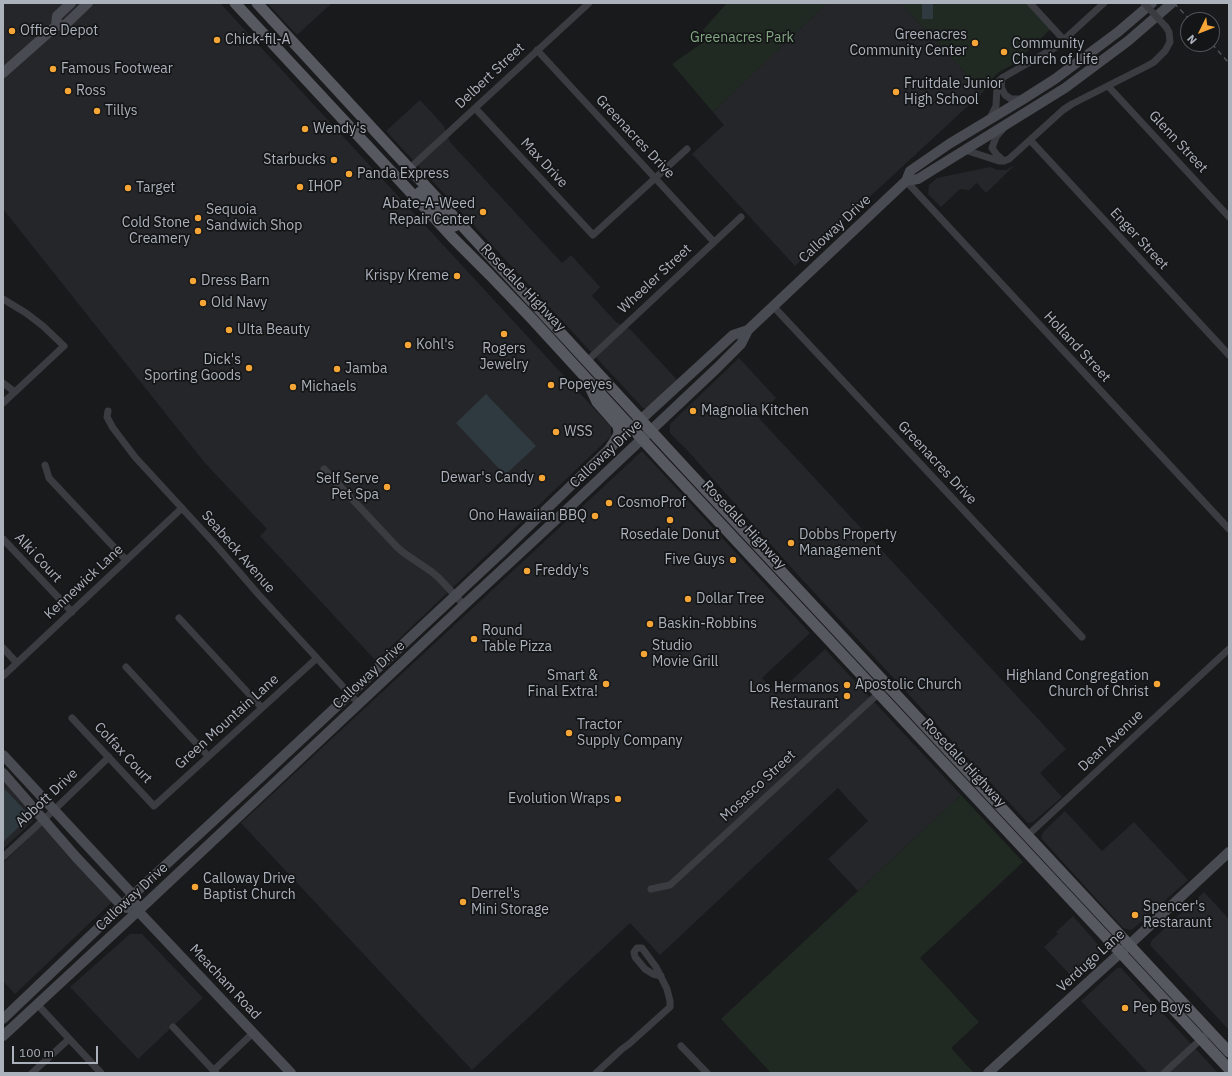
<!DOCTYPE html>
<html>
<head>
<meta charset="utf-8">
<style>
	body { margin:0 }
	#map { position:relative; width:1232px; height:1076px; overflow:hidden; background:#191a1c; font-family:"IBM Plex Sans",sans-serif }
	canvas { display:block }
	.frame { position:absolute; inset:0; border:4px solid #acb2bc; pointer-events:none }
	.north { position:absolute; left:1180px; top:12px; width:40px; height:40px; box-sizing:border-box; background:#141517; border:1px solid #515459; border-radius:50%; rotate:227deg; font-size:11px; font-weight:700; line-height:16px; text-align:center; color:#acb2bc }
	.north::after { content:''; display:block; margin:auto; width:14px; height:18px; background:#f6a537; clip-path:polygon(50% 0,100% 100%,50% 72%,0 100%) }
	.scale { position:absolute; left:12px; top:1046px; width:86px; height:18px; box-sizing:border-box; border:2px solid #acb2bc; border-top:0; padding-left:5px; font-size:12px; line-height:14px; white-space:nowrap; color:#acb2bc; -webkit-text-stroke:3px #141517; paint-order:stroke }
</style>
</head>
<body>
<div id="map">
<canvas width="1232" height="1076"></canvas>
<div class="frame"></div>
<div class="north">N</div>
<div class="scale">100 m</div>
</div>
<script>
const g = document.querySelector('canvas').getContext('2d');
g.lineJoin = 'round';
function paint(path, color) { g.fillStyle = color; g.fill(path, 'evenodd'); }
const shape = rows => new Path2D(rows.map(r => 'M' + r).join(''));
function strokePath(path, color, width, dash) { g.strokeStyle = color; g.lineWidth = width; g.lineCap = dash ? 'butt' : 'round'; g.setLineDash(dash || []); g.stroke(path); }
function label(font, color, halo, rows, align = 'center') {
  g.font = font + ' "IBM Plex Sans",sans-serif'; g.lineWidth = 3.5; g.setLineDash([]); g.textBaseline = 'middle'; g.strokeStyle = halo; g.fillStyle = color; for (const [text, x, y, turn = 0] of rows) {
    g.save(); g.translate(x, y); g.rotate((+turn || 0) * Math.PI / 180); g.textAlign = isNaN(turn) ? turn : align; if (halo) g.strokeText(text, 0, 0); g.fillText(text, 0, 0); g.restore();
  }
}
const built = shape([
	[3,3,220,3,611,427,611,436,376,661,260,536,267,529,205,463,3,209],
	[267,3,332,3,297,35],
	[827,3,901,3,983,92,795,266,692,154,724,125,713,112],
	[420,100,444,126,450,142,562,263,571,255,600,287,592,296,616,322,631,330,679,382,652,409,643,408,386,131],
	[1015,165,986,193,977,183,969,190,960,189,941,207,928,194,929,185,937,178,990,167,998,170,1006,170],
	[739,358,776,398,757,416,1066,749,1040,773,1062,797,1033,822,1028,823,798,575,688,451,670,433,670,424],
	[642,451,810,633,762,678,777,694,825,649,961,795,858,891,828,859,868,821,838,788,660,955,630,923,472,1070,241,823],
	[3,780,32,812,33,821,3,849],
	[1065,811,1102,851,1134,822,1188,880,1133,929,1130,930,1123,928,1041,838,1043,832],
	[42,825,113,901,15,994,3,981,3,863],
	[1204,892,1229,919,1229,1030,1150,945,1152,940],
	[1073,916,1101,948,1101,951,1073,978,1044,947,1058,934,1056,932],
	[130,934,142,934,203,998,138,1059,70,987],
	[1117,968,1121,968,1218,1073,1148,1073,1081,1001]
]);
const green = shape([
	[727,3,827,3,713,112,672,64,708,39,703,30],
	[901,3,1030,3,1053,27,1014,64,999,72,993,78,990,85,983,92],
	[961,795,1023,862,920,958,979,1022,951,1048,974,1073,771,1073,721,1019]
]);
const water = shape([
	[922,3,933,3,933,19,922,19],
	[486,394,536,446,505,475,456,423],
	[3,787,30,816,3,842]
]);
const street = shape([
	[1030,3,1064,40],
	[537,50,714,242],
	[1002,78,1056,47,1104,3],
	[1108,86,1229,217],
	[475,108,593,235,687,149],
	[990,118,996,106,997,87,998,82,1002,78,1001,87,1005,95,1011,99,1022,99],
	[1003,129,996,137,992,148,997,155,1004,161],
	[1030,140,1229,355],
	[965,150,999,161,1004,161,1009,159,1063,110,1072,104,1147,66,1154,62,1165,51,1170,42,1169,32,1166,27],
	[410,168,589,3],
	[906,181,1229,529],
	[3,299,26,313,43,326,64,346,3,403],
	[773,306,1082,637],
	[587,361,741,217],
	[3,383,15,392],
	[108,411,107,417,113,428,135,457,214,543,259,595,359,704],
	[45,465,49,478,126,560],
	[324,469,397,547,404,553,432,572,439,578,464,605],
	[3,539,72,612],
	[179,618,262,708],
	[3,648,17,663],
	[126,667,208,756],
	[3,676,182,508],
	[72,718,154,806,317,658],
	[1028,835,1229,649],
	[3,857,54,810,109,757],
	[651,889,670,885,879,693],
	[37,1004,101,1073],
	[173,1027,216,1073],
	[681,1046,707,1073],
	[214,1070,253,1033],
	[32,1073,69,1039],
	[596,1073,622,1049,629,1044,670,1007,670,1001,667,989,656,967,642,948,637,948,634,952,635,957,645,969,653,974,661,976],
	[1164,1073,1210,1031]
]);
const secondary = shape([
	[56,26,57,16,71,3],
	[3,73,56,26,65,25,88,3],
	[906,181,918,179,1065,88,1128,41,1172,3],
	[3,755,133,895,138,911,291,1073],
	[3,773,76,857,122,906,127,908],
	[3,1019,133,895,261,777,503,551,611,447,733,335,748,330],
	[3,1036,138,911,464,605,574,503,717,368,741,344,748,330,906,181,910,171,949,144,1022,100,1055,79,1118,32,1152,3],
	[988,1073,1129,945,1229,852]
]);
const primary = shape([
	[235,3,452,237,490,275,532,319,663,462,1229,1069],
	[257,3,688,471,1229,1052],
	[420,192,450,223,455,226],
	[590,387,597,402,618,426,619,432,618,436,611,447]
]);
const rail = shape([
	[1174,3,1190,20],
	[1212,44,1229,63]
]);
const streetBridge = shape([
	[1144,3,1166,27]
]);
const markers = [
	[12,31,4,"#f6a537"],
	[217,40,4,"#f6a537"],
	[975,43,4,"#f6a537"],
	[1004,52,4,"#f6a537"],
	[53,69,4,"#f6a537"],
	[68,91,4,"#f6a537"],
	[896,92,4,"#f6a537"],
	[97,111,4,"#f6a537"],
	[305,129,4,"#f6a537"],
	[334,160,4,"#f6a537"],
	[349,174,4,"#f6a537"],
	[300,187,4,"#f6a537"],
	[128,188,4,"#f6a537"],
	[483,212,4,"#f6a537"],
	[198,218,4,"#f6a537"],
	[198,231,4,"#f6a537"],
	[457,276,4,"#f6a537"],
	[193,281,4,"#f6a537"],
	[203,303,4,"#f6a537"],
	[229,330,4,"#f6a537"],
	[504,334,4,"#f6a537"],
	[408,345,4,"#f6a537"],
	[249,368,4,"#f6a537"],
	[337,369,4,"#f6a537"],
	[551,385,4,"#f6a537"],
	[293,387,4,"#f6a537"],
	[693,411,4,"#f6a537"],
	[556,432,4,"#f6a537"],
	[542,478,4,"#f6a537"],
	[387,487,4,"#f6a537"],
	[609,503,4,"#f6a537"],
	[595,516,4,"#f6a537"],
	[670,520,4,"#f6a537"],
	[791,543,4,"#f6a537"],
	[733,560,4,"#f6a537"],
	[527,571,4,"#f6a537"],
	[688,599,4,"#f6a537"],
	[650,624,4,"#f6a537"],
	[474,639,4,"#f6a537"],
	[644,654,4,"#f6a537"],
	[606,684,4,"#f6a537"],
	[1157,684,4,"#f6a537"],
	[847,685,4,"#f6a537"],
	[847,696,4,"#f6a537"],
	[569,733,4,"#f6a537"],
	[618,799,4,"#f6a537"],
	[195,887,4,"#f6a537"],
	[463,902,4,"#f6a537"],
	[1135,915,4,"#f6a537"],
	[1125,1008,4,"#f6a537"]
];
const poiNames = [
	["Office Depot",20,31],
	["Greenacres",967,35,"right"],
	["Community Center",967,51,"right"],
	["Chick-fil-A",225,40],
	["Community",1012,44],
	["Church of Life",1012,60],
	["Famous Footwear",61,69],
	["Fruitdale Junior",904,84],
	["High School",904,100],
	["Ross",76,91],
	["Tillys",105,111],
	["Wendy's",313,129],
	["Starbucks",326,160,"right"],
	["Panda Express",357,174],
	["IHOP",308,187],
	["Target",136,188],
	["Abate-A-Weed",475,204,"right"],
	["Repair Center",475,220,"right"],
	["Sequoia",206,210],
	["Sandwich Shop",206,226],
	["Cold Stone",190,223,"right"],
	["Creamery",190,239,"right"],
	["Krispy Kreme",449,276,"right"],
	["Dress Barn",201,281],
	["Old Navy",211,303],
	["Ulta Beauty",237,330],
	["Kohl's",416,345],
	["Rogers",504,349,"center"],
	["Jewelry",504,365,"center"],
	["Dick's",241,360,"right"],
	["Sporting Goods",241,376,"right"],
	["Jamba",345,369],
	["Popeyes",559,385],
	["Michaels",301,387],
	["Magnolia Kitchen",701,411],
	["WSS",564,432],
	["Dewar's Candy",534,478,"right"],
	["Self Serve",379,479,"right"],
	["Pet Spa",379,495,"right"],
	["CosmoProf",617,503],
	["Ono Hawaiian BBQ",587,516,"right"],
	["Rosedale Donut",670,535,"center"],
	["Dobbs Property",799,535],
	["Management",799,551],
	["Five Guys",725,560,"right"],
	["Freddy's",535,571],
	["Dollar Tree",696,599],
	["Baskin-Robbins",658,624],
	["Round",482,631],
	["Table Pizza",482,647],
	["Studio",652,646],
	["Movie Grill",652,662],
	["Smart &",598,676,"right"],
	["Final Extra!",598,692,"right"],
	["Highland Congregation",1149,676,"right"],
	["Church of Christ",1149,692,"right"],
	["Apostolic Church",855,685],
	["Los Hermanos",839,688,"right"],
	["Restaurant",839,704,"right"],
	["Tractor",577,725],
	["Supply Company",577,741],
	["Evolution Wraps",610,799,"right"],
	["Calloway Drive",203,879],
	["Baptist Church",203,895],
	["Derrel's",471,894],
	["Mini Storage",471,910],
	["Spencer's",1143,907],
	["Restaraunt",1143,923],
	["Pep Boys",1133,1008]
];
const parkNames = [
	["Greenacres Park",742,38]
];
const streetNames = [
	["Delbert Street",490,76,-43],
	["Greenacres Drive",635,137,47],
	["Glenn Street",1178,142,47],
	["Max Drive",544,163,47],
	["Calloway Drive",835,229,-43],
	["Enger Street",1139,239,47],
	["Wheeler Street",655,279,-43],
	["Rosedale Highway",523,288,46],
	["Holland Street",1077,347,47],
	["Calloway Drive",606,454,-43],
	["Greenacres Drive",937,463,47],
	["Rosedale Highway",744,525,47],
	["Seabeck Avenue",238,552,49],
	["Alki Court",38,558,47],
	["Kennewick Lane",84,582,-43],
	["Calloway Drive",369,675,-43],
	["Green Mountain Lane",227,722,-42],
	["Dean Avenue",1111,741,-43],
	["Colfax Court",123,753,47],
	["Rosedale Highway",964,763,47],
	["Mosasco Street",758,786,-43],
	["Abbott Drive",47,798,-43],
	["Calloway Drive",132,897,-43],
	["Verdugo Lane",1091,961,-42],
	["Meacham Road",225,982,47]
];
paint(built, '#252629');
paint(green, '#212a22');
paint(water, '#2f3a40');
strokePath(street, '#3a3c41', 7);
strokePath(secondary, '#484b51', 10);
strokePath(primary, '#565960', 11);
strokePath(rail, '#4d5056', 1.5, [5, 4]);
strokePath(streetBridge, '#3a3c41', 7);
for (const [x, y, r, color] of markers) { const dot = new Path2D(); dot.arc(x, y, r, 0, 2 * Math.PI); g.fillStyle = color; g.fill(dot); strokePath(dot, '#141517', 1.5); }
label('14px', '#acb2bc', '#141517', poiNames, 'left');
label('14px', '#83a782', '#141517', parkNames);
label('14px', '#acb2bc', '#141517', streetNames);
</script>
</body>
</html>
